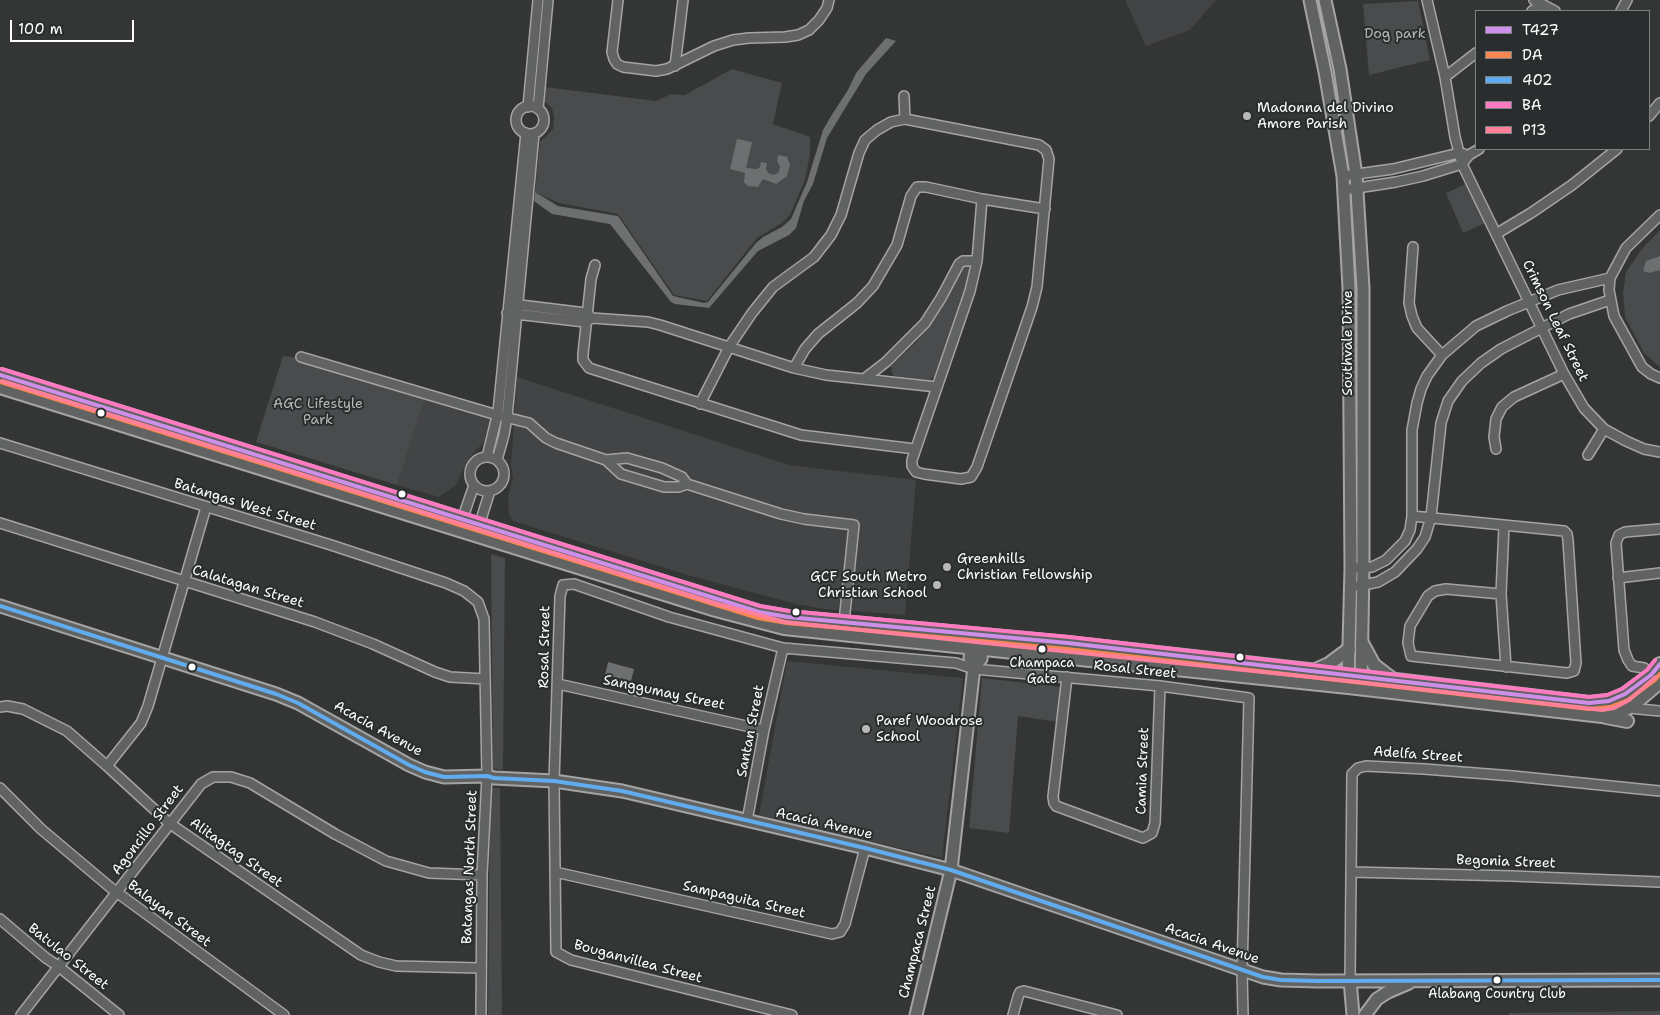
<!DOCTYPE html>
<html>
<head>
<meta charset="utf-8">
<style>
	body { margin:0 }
	#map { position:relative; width:1660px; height:1015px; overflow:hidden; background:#343535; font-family:"Shantell Sans",sans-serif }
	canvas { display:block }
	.legend { position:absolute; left:1475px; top:10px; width:175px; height:140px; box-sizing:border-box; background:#2a2d2e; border:1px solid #7f8182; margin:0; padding:6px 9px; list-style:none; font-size:15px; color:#fff }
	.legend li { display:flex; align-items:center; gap:10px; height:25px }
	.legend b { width:25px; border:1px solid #7f8182 }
	.scale { position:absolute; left:10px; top:20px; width:124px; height:22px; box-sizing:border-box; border:2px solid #fff; border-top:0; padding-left:6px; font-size:15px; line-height:18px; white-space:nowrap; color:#fff; -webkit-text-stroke:4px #2a2d2e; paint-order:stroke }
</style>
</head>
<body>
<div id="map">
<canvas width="1660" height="1015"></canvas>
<ul class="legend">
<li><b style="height:6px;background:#ce8fe9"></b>T427</li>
<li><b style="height:6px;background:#f88751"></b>DA</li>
<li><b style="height:6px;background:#60acee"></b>402</li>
<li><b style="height:6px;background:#fe7ac1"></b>BA</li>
<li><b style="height:6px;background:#ff8098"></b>P13</li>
</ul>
<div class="scale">100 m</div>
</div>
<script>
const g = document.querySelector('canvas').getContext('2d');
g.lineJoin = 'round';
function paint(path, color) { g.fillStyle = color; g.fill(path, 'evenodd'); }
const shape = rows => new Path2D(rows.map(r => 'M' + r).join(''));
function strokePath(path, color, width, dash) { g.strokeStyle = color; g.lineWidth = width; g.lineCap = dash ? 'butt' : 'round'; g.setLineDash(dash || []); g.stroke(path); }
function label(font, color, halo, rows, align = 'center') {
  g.font = font + ' "Shantell Sans",sans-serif'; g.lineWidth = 4; g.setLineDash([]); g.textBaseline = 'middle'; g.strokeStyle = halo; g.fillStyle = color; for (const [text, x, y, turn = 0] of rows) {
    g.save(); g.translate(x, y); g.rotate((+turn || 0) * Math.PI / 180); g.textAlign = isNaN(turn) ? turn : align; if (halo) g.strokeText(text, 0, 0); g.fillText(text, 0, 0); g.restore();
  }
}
const built = shape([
	[1125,0,1216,0,1190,30,1146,46],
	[517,377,789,465,916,480,905,615,825,609,796,604,691,576,513,521,509,514,508,496,513,479,511,465],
	[425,399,478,412,491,419,484,442,473,453,466,464,456,485,439,497,397,485],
	[787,661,963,678,942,858,759,815]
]);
const green = shape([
	[1418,1,1430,60,1369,75,1363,4],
	[732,69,782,83,773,124,810,137,810,154,805,180,790,215,782,223,757,238,707,301,674,295,618,214,559,203,535,192,540,142,553,129,554,118,552,108,544,101,545,87,656,101,671,94,685,95],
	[1468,183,1485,223,1463,233,1446,193],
	[1660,230,1660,367,1644,353,1625,317,1623,293,1626,272,1641,250],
	[966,266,970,269,970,272,964,291,934,377,929,380,894,376,892,373,891,366,916,342,934,319,948,297,962,269],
	[283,356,310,359,425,399,397,485,256,442],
	[491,554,505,558,503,770,493,769],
	[982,678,1061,687,1058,722,1018,716,1009,833,969,828],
	[490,788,500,788,502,1015,488,1015],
	[1660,1011,1660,1015,1509,1015,1509,1013]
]);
const water = shape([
	[886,38,896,41,866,74,827,138,813,184,804,201,796,228,789,235,758,251,709,308,675,304,671,302,610,224,552,214,534,201,535,192,558,206,618,216,673,296,704,303,708,302,756,243,763,237,782,227,791,219,807,182,823,130,831,116,848,90,856,73],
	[737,139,752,142,746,168,757,169,760,167,761,162,767,163,766,168,768,173,774,175,779,172,780,166,777,161,778,155,787,157,790,165,787,176,776,184,763,179,758,187,748,186,744,182,745,173,730,169],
	[1660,256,1660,270,1649,273,1643,271,1646,261],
	[608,662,634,669,631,681,605,675]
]);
const street = shape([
	[618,0,612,52,614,59,617,64,623,67,656,71,667,69,714,46,733,40,749,38,785,37,798,35,809,30,819,20,827,8,829,0],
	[1427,0,1445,77,1455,137,1462,164,1564,374,1584,408,1604,429,1626,441,1644,449,1660,452],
	[1534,0,1555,11],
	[1532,11,1541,5],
	[1621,11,1627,0],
	[675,66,683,0],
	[1445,77,1476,53],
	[904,96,905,119],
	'516 120a14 14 0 1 1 28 0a14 14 0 1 1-28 0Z',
	[528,107,538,0],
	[538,109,548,0],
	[1649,116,1660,103],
	[1343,176,1393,169,1459,153,1464,154],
	[1344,190,1396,182,1423,176,1462,164,1469,155,1479,149],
	[1660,215,1626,248,1610,278,1609,290,1614,316,1642,367,1651,374,1660,378],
	[1496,234,1531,213,1572,185,1617,149],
	[1413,247,1409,303,1412,316,1417,328,1442,355],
	[595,265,591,279,583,354,583,360,589,368,801,435,915,449],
	[512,304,586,313,590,316],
	[507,313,585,322,592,318,648,322,660,325,794,368,826,375,937,387],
	[301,357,497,415,529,423,546,438,556,443,606,460,627,458,662,468,682,477,687,484],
	[794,368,805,349,818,334,857,303,873,286,897,245,911,196,917,187,926,187,982,199,1045,209],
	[864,379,886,362,925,323,941,298,959,264,963,261,977,261],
	[700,404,729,347,752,313,773,287,814,257,831,235,841,215,859,153,865,140,877,130,891,122,905,119,1039,145,1046,150,1049,159,1037,287,1032,307,977,467,971,477,961,479,924,474,916,472,912,466,912,460,970,291,977,261,982,199],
	[0,443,331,545,446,583,464,591,478,602,484,619,487,776,482,875,481,1015],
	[1496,449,1494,437,1496,419,1502,407,1514,397,1564,374],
	[1588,455,1604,429],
	'470 474a17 17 0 1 1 34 0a17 17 0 1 1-34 0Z',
	[487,457,498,412,526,133],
	[497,460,504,435,507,417,534,134],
	[606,460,621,474,664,487,679,487,687,484,781,514,804,519,854,525,844,622],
	[1412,516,1564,531,1567,534,1568,540,1576,663,1574,671,1567,673,1411,656,1408,643,1410,626,1428,596,1435,591,1446,589,1501,594],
	[0,523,315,622,373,644,435,672,450,677,485,679],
	[461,523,474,485],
	[1504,526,1501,594,1506,667],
	[478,529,490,491],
	[1351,568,1372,567,1386,560,1405,541,1410,530,1412,516,1412,430,1417,403,1421,389,1427,376,1442,355,1476,326,1507,311,1558,290,1610,278],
	[1618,578,1660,573],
	[1358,586,1378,582,1395,572,1417,549,1425,537,1431,517,1441,423,1448,401,1462,381,1481,363,1501,349,1569,314,1610,300],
	[1067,677,1053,797,1054,803,1056,806,1143,838,1152,833,1155,823,1160,686],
	[1654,678,1644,668,1632,666,1628,660,1624,650,1616,543,1619,535,1625,532,1660,529],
	[558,684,764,730],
	[1609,701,1629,708,1660,711],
	[0,707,7,706,23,709,67,731,107,766,169,823,361,955,379,962,396,966,480,968],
	[107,766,141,723,148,706,206,507],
	[0,788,41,829,111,888,284,1015],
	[747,821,764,730,783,648],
	[555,872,832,934,840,932,845,924,865,848],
	[1351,872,1512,876,1660,882],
	[0,919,46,958,58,966,119,1015],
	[1350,980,1352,774,1358,768,1366,766,1424,769,1513,776,1660,791],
	[21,1015,201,784,213,777,231,777,250,783,335,834,386,861,429,873,482,875],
	[792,1015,571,960,556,952,554,781,560,596,563,585,574,584,669,617,783,648,956,663,974,669,1160,686,1249,698,1242,971,1243,1015],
	[1013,1015,1018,997,1020,992,1024,991,1117,1015]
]);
const secondary = shape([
	[1310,0,1325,72,1343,176,1349,288,1351,568,1348,683],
	[1325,0,1340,69,1356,175,1363,288,1363,568,1361,685],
	[0,606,276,694,298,703,409,765,425,772,444,777,487,776,494,778,554,781,622,791,865,848,951,870,1263,977,1281,980,1318,981,1660,980],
	[974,667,981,659,983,635],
	[1350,980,1353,1015],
	[916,1015,951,870,974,667,970,658,972,639],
	[1365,1015,1377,999,1388,992,1409,983]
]);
const primary = shape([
	[0,375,759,612,788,617,1068,643,1362,676,1589,703,1609,701,1625,694,1651,675,1660,664],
	[0,387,716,610,784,628,1348,687,1602,716,1616,714,1633,705,1660,682],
	[1362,643,1374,665,1391,678],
	[1313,671,1329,664,1349,649],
	[1606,717,1627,721]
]);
const bus1 = shape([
	[0,375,759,612,788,617,1068,643,1589,703,1609,701,1625,694,1651,675,1660,664]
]);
const bus2 = shape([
	[0,382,758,618,787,623,1067,649,1589,709,1610,707,1628,700,1655,680,1660,674]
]);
const bus3 = shape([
	[0,606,276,694,298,703,409,765,425,772,444,777,487,776,494,778,554,781,622,791,865,848,951,870,1263,977,1281,980,1318,981,1660,980]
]);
const bus4 = shape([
	[2,369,760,606,789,611,1069,637,1589,697,1607,695,1622,689,1647,670,1655,660]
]);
const bus5 = shape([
	[2,381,718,604,785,622,1349,681,1602,710,1614,708,1629,700,1656,677]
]);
const markers = [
	[1247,116,5,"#b8b8b8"],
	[101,413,4.5,"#fff"],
	[402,494,4.5,"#fff"],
	[947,567,5,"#b8b8b8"],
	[937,585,5,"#b8b8b8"],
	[796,612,4.5,"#fff"],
	[1042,649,4.5,"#fff"],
	[1240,657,4.5,"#fff"],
	[192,667,4.5,"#fff"],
	[866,729,5,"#b8b8b8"],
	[1497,980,4.5,"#fff"]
];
const busNames = [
	["Champaca",1042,664],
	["Gate",1042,680],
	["Alabang Country Club",1497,995]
];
const parkNames = [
	["Dog park",1395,34],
	["AGC Lifestyle",318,404],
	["Park",318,420]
];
const poiNames = [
	["Madonna del Divino",1257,108],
	["Amore Parish",1257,124],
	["Greenhills",957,559],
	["Christian Fellowship",957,575],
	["GCF South Metro",927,577,"right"],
	["Christian School",927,593,"right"],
	["Paref Woodrose",876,721],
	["School",876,737]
];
const streetNames = [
	["Crimson Leaf Street",1555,321,64],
	["Southvale Drive",1348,343,-90],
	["Batangas West Street",245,505,17],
	["Calatagan Street",248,587,17],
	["Rosal Street",545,647,-89],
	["Rosal Street",1135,670,6],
	["Sanggumay Street",664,693,12],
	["Acacia Avenue",378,729,29],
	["Santan Street",751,731,-79],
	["Adelfa Street",1418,755,4],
	["Camia Street",1143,771,-88],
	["Acacia Avenue",824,824,13],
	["Agoncillo Street",148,830,-53],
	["Alitagtag Street",236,853,35],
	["Begonia Street",1506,862,2],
	["Batangas North Street",470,867,-88],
	["Sampaguita Street",744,900,13],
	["Balayan Street",169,914,37],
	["Champaca Street",918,942,-76],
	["Acacia Avenue",1212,944,19],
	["Batulao Street",68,957,38],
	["Bouganvillea Street",638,962,15]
];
paint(built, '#424445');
paint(green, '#494b4c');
paint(water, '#6d6f70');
strokePath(street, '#a4a4a4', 12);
strokePath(secondary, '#a4a4a4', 15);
strokePath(primary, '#a4a4a4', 16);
strokePath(street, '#616262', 9);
strokePath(secondary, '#616262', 11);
strokePath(primary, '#616262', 12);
strokePath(bus1, '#ce8fe9', 4);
strokePath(bus2, '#f88751', 4);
strokePath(bus3, '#60acee', 4);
strokePath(bus4, '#fe7ac1', 4);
strokePath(bus5, '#ff8098', 4);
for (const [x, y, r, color] of markers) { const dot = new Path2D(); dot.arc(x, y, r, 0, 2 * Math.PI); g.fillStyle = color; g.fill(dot); strokePath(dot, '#2a2d2e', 2); }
label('13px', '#fff', '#2a2d2e', busNames);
label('14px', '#b7b9b9', '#2a2d2e', parkNames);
label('14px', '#fff', '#2a2d2e', poiNames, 'left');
label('14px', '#fff', '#2a2d2e', streetNames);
</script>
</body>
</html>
